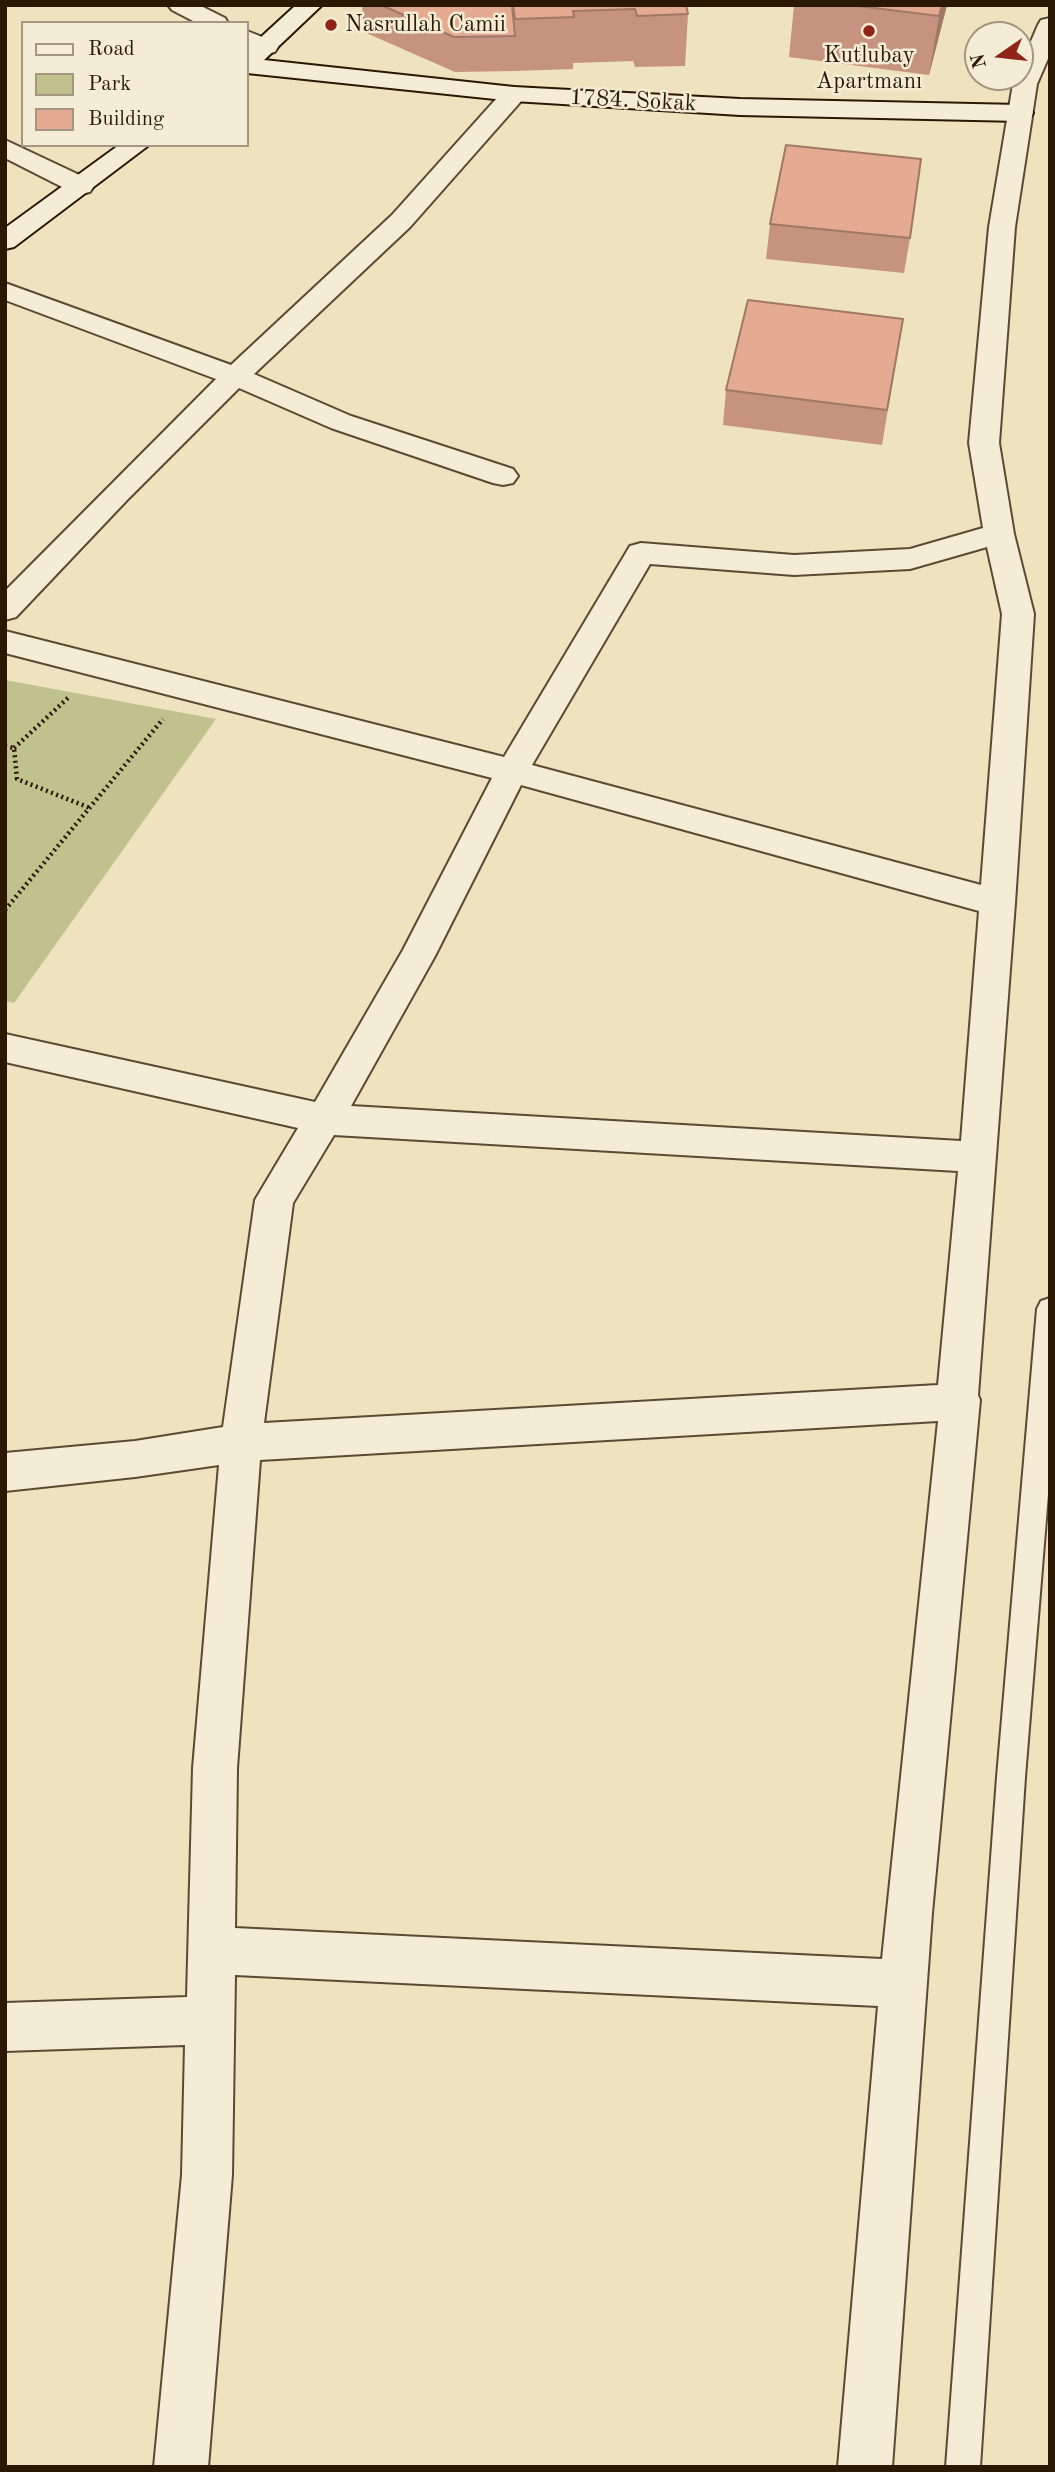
<!DOCTYPE html>
<html>
<head>
<meta charset="utf-8">
<style>
	body { margin:0 }
	#map { position:relative; width:1055px; height:2472px; overflow:hidden; background:#efe2be; font-family:"Old Standard TT",serif }
	canvas { display:block }
	.frame { position:absolute; inset:0; border:7px solid #2a1803; pointer-events:none }
	.legend { position:absolute; left:21px; top:21px; width:228px; height:126px; box-sizing:border-box; background:#f5ecd5; border:2px solid #a49781; margin:0; padding:9px 12px; list-style:none; font-size:21px; color:#2a1803 }
	.legend li { display:flex; align-items:center; gap:14px; height:35px }
	.legend b { width:35px; border:2px solid #a49781 }
	.north { position:absolute; left:964px; top:21px; width:70px; height:70px; box-sizing:border-box; background:#f5ecd5; border:2px solid #a49781; border-radius:50%; rotate:256deg; font-size:19px; font-weight:700; line-height:28px; text-align:center; color:#2a1803 }
	.north::after { content:''; display:block; margin:auto; width:24px; height:32px; background:#8f2418; clip-path:polygon(50% 0,100% 100%,50% 72%,0 100%) }
</style>
</head>
<body>
<div id="map">
<canvas width="1055" height="2472"></canvas>
<div class="frame"></div>
<ul class="legend">
<li><b style="height:9px;background:#f5ecd5"></b>Road</li>
<li><b style="height:19px;background:#bfc28d"></b>Park</li>
<li><b style="height:19px;background:#e5ab92"></b>Building</li>
</ul>
<div class="north">N</div>
</div>
<script>
const g = document.querySelector('canvas').getContext('2d');
g.lineJoin = 'round';
function paint(path, color) { g.fillStyle = color; g.fill(path, 'evenodd'); }
const shape = rows => new Path2D(rows.map(r => 'M' + r).join(''));
function strokePath(path, color, width, dash) { g.strokeStyle = color; g.lineWidth = width; g.lineCap = dash ? 'butt' : 'round'; g.setLineDash(dash || []); g.stroke(path); }
function label(font, color, halo, rows, align = 'center') {
  g.font = font + ' "Old Standard TT",serif'; g.lineWidth = 5; g.setLineDash([]); g.textBaseline = 'middle'; g.strokeStyle = halo; g.fillStyle = color; for (const [text, x, y, turn = 0] of rows) {
    g.save(); g.translate(x, y); g.rotate((+turn || 0) * Math.PI / 180); g.textAlign = isNaN(turn) ? turn : align; if (halo) g.strokeText(text, 0, 0); g.fillText(text, 0, 0); g.restore();
  }
}
const green = shape([
	[5,680,216,719,14,1003,5,1001]
]);
const path = shape([
	[5,746,14,748,17,779,90,808],
	[14,748,69,697],
	[5,910,163,719]
]);
const lane = shape([
	[1050,1298,1050,1470,1025,1777,980,2467,946,2467,997,1777,1037,1309,1041,1301,1050,1298]
]);
const street = shape([
	[168,5,199,5,225,18,228,23,197,23,172,10,168,5],
	[1050,18,1050,54,1037,84,1015,227,999,443,1014,534,1034,614,1015,903,978,1395,980,1400,932,1913,892,2467,838,2467,878,2006,235,1975,232,2175,208,2467,154,2467,182,2175,185,2045,5,2051,5,2003,187,1997,193,1768,219,1465,135,1477,5,1491,5,1453,135,1441,223,1427,255,1200,298,1128,5,1062,5,1034,315,1102,403,950,492,778,5,653,5,631,504,757,630,546,641,543,794,555,910,549,983,528,969,443,989,227,1013,84,1016,77,1020,77,1020,67,1038,25,1041,20,1050,18],
	[987,547,1002,614,981,885,532,765,650,564,794,575,910,569,987,547],
	[521,785,979,911,961,1141,351,1106,435,956,521,785],
	[334,1135,958,1171,938,1385,264,1423,293,1203,334,1135],
	[938,1421,882,1959,235,1928,237,1768,260,1460,938,1421],
	[247,31,275,42,278,47,275,52,266,54,247,47,247,31],
	[514,87,523,89,526,94,523,99,410,227,254,374,351,416,513,469,518,476,513,483,503,485,493,483,331,428,239,388,127,500,16,617,5,620,5,591,216,379,5,300,5,283,231,365,392,215,505,89,514,87],
	[5,140,90,180,94,186,90,192,81,194,72,192,5,158,5,140]
]);
const secondary = shape([
	[296,5,322,5,264,60,514,87,740,99,1020,105,1029,108,1033,113,1029,118,1020,121,740,115,514,101,247,73,247,50,296,5],
	[119,145,149,145,14,247,5,249,5,228,119,145]
]);
const wall = shape([
	[362,5,686,5,688,14,685,66,635,67,633,61,573,63,573,69,515,71,455,72,364,32],
	[794,5,947,5,929,75,789,57],
	[770,224,910,238,904,273,766,259],
	[903,319,882,445,723,425,726,390]
]);
const shadedWall = shape([
	[942,5,947,5,929,75,939,16]
]);
const building = shape([
	[381,5,512,5,515,36,454,37,381,5],
	[513,5,686,5,688,14,637,16,635,9,573,11,574,17,515,19,513,5],
	[850,5,942,5,939,16,850,5],
	[786,145,921,159,910,238,770,224,786,145],
	[748,300,903,319,887,410,726,390,748,300]
]);
const markers = [
	[331,25,7,"#8f2418"],
	[869,31,7,"#8f2418"]
];
const farPoinames = [
	["Nasrullah Camii",345,25],
	["Kutlubay",869,56,"center"],
	["Apartmanı",869,82,"center"]
];
const farStreetnames = [
	["1784. Sokak",633,101,3]
];
paint(green, '#bfc28d');
strokePath(lane, '#5b4a32', 4);
strokePath(street, '#5b4a32', 4);
strokePath(secondary, '#2a1803', 4);
strokePath(path, '#2a1803', 4.5, [2, 3.5]);
paint(lane, '#f5ecd5');
paint(street, '#f5ecd5');
paint(secondary, '#f5ecd5');
paint(wall, '#c5937e');
paint(shadedWall, '#a07866');
paint(building, '#e5ab92');
strokePath(building, '#a07866', 2);
for (const [x, y, r, color] of markers) { const dot = new Path2D(); dot.arc(x, y, r, 0, 2 * Math.PI); g.fillStyle = color; g.fill(dot); strokePath(dot, '#f5ecd5', 2.5); }
label('23px', '#2a1803', '#f5ecd5', farPoinames, 'left');
label('23px', '#2a1803', '#f5ecd5', farStreetnames);
</script>
</body>
</html>
